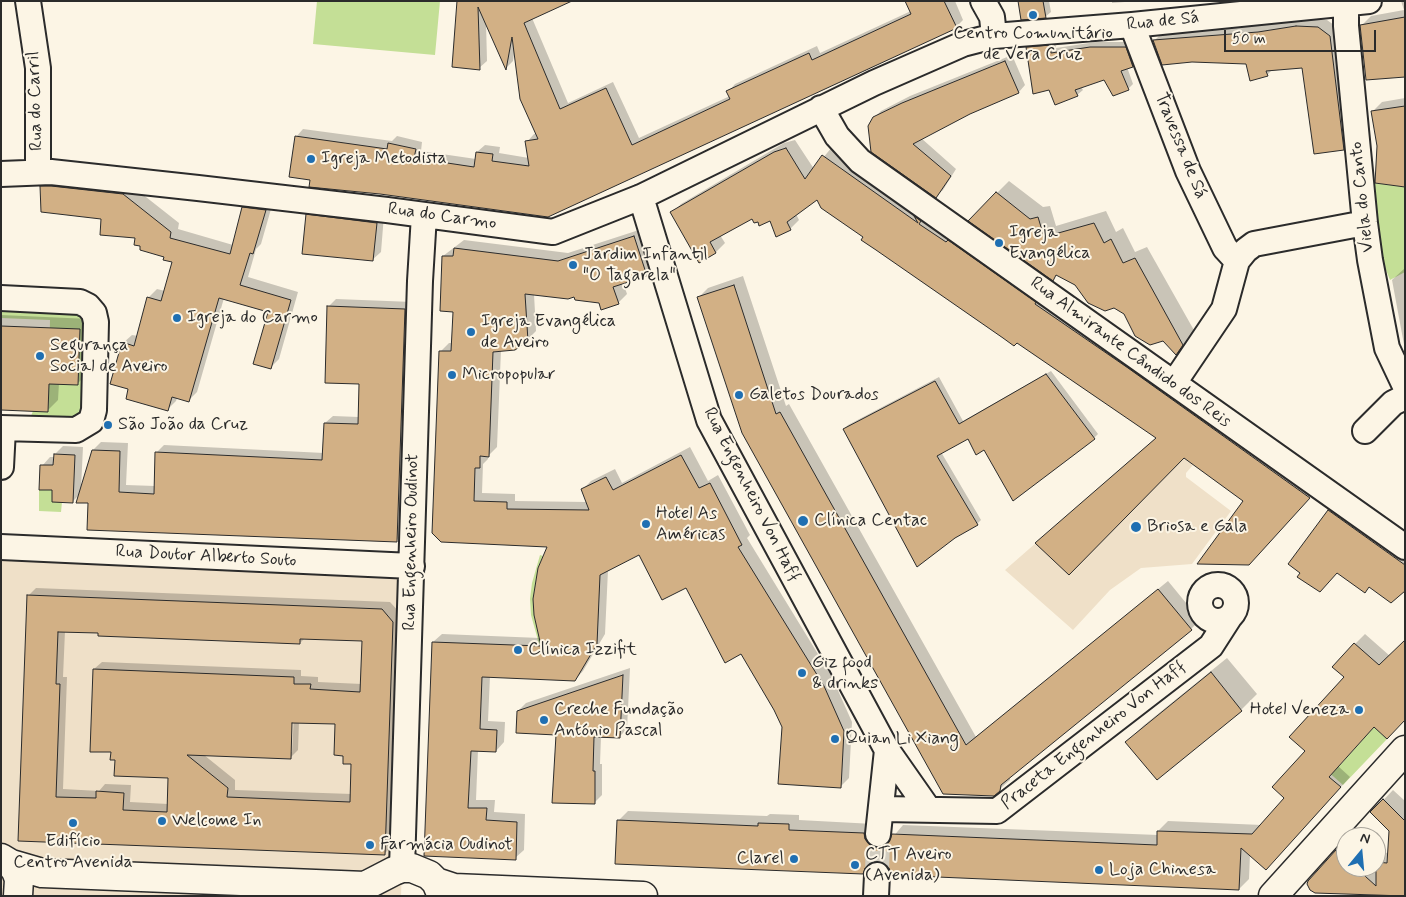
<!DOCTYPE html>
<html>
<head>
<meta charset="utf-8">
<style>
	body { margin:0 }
	#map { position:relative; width:1406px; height:897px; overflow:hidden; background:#fcf5e5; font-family:Mynerve,sans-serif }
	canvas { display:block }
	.frame { position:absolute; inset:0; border:2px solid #2b2b2b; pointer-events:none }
	.north { position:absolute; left:1336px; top:827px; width:50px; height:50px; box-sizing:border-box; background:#fcf5e5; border:1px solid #a8a49b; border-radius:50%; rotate:17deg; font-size:14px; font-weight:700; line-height:20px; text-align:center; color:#2b2b2b }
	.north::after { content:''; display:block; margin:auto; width:18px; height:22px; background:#1f6fb2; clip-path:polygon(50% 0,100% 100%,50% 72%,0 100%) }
	.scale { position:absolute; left:1224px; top:30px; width:152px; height:22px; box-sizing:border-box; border:2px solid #2b2b2b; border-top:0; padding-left:6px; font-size:15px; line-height:18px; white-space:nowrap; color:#2b2b2b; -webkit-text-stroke:4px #fcf5e5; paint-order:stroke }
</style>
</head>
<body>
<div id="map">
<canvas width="1406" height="897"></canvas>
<div class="frame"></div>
<div class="north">N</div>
<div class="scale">50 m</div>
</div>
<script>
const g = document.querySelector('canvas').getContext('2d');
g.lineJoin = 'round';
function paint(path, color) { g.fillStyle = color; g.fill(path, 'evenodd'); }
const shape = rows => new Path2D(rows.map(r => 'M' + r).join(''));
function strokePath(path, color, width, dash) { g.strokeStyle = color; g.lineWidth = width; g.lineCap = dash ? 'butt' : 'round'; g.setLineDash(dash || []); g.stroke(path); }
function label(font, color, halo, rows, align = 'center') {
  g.font = font + ' Mynerve,sans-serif'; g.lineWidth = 4; g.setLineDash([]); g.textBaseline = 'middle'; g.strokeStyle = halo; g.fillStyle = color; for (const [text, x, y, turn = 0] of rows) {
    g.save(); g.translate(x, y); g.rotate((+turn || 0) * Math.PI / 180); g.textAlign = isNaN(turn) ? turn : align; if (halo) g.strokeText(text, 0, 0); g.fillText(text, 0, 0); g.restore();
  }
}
const built = shape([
	[1183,405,1214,428,1184,458,1193,465,1186,473,1186,477,1231,511,1192,564,1141,568,1110,590,1073,630,1005,570,1156,438],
	[1,548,412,566,401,896,1,896]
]);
const green = shape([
	[317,1,440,1,435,55,313,44],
	[1375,183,1405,187,1405,272,1390,280,1376,245,1374,211],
	[1,308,76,311,83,316,84,323,81,411,78,415,70,419,33,417,31,416,33,411,48,412,50,320,1,318],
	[39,490,52,490,52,502,62,502,61,512,39,511],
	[540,555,543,556,538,568,533,599,534,615,541,642,539,644,531,615,530,599,532,583],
	[1374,727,1387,739,1343,785,1325,769,1341,764]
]);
const shadow = shape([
	[458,1,532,18,568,103,613,82,639,138,730,96,728,92,735,84,817,46,820,53,911,11,906,1,955,1,963,20,956,27,547,216,311,179,296,137,303,129,392,141,397,136,422,142,421,151,476,159,477,152,485,145,500,147,499,153,529,158,527,142,534,134,537,133,514,54,513,61,507,67,486,22,487,61,479,68],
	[1020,1,1049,1,1051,12,1045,17],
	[1112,1,1138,1,1112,3],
	[1401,1,1405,1,1405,76,1361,26,1371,16,1404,10],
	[1305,18,1327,20,1338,28,1352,141,1344,149,1303,66,1273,69,1267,75,1247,62,1154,41,1162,33,1267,24],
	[1055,41,1056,48,1096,42,1131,42,1138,60,1133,66,1127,67,1133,84,1128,89,1104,79,1081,87,1083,90,1077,95,1050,88,1027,48,1032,42],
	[1012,55,1025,85,1019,92,969,113,921,138,956,169,943,190,936,196,874,118,881,111,910,96],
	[1405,98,1405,185,1378,146,1372,112,1382,102],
	[795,140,814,169,832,147,1318,488,1258,554,1244,501,1184,456,1036,543,1157,437,865,237,817,198,796,214,799,220,790,229,771,219,758,220,753,217,720,235,725,243,716,252,699,261,672,213,681,204,784,143],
	[50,178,132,186,179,223,178,229,233,245,243,208,251,199,273,202,261,244,256,249,248,277,298,292,279,359,270,368,270,311,224,298,197,392,188,401,177,398,176,401,168,409,130,388,123,343,132,335,138,336,149,297,157,289,165,291,174,262,141,245,137,237,42,187],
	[1009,181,1043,207,1050,206,1056,226,1106,211,1116,232,1123,228,1135,252,1147,247,1195,332,1188,342,1176,354,1163,340,1125,313,1057,274,1052,279,970,220],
	[315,207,384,215,381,252,372,260,307,215],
	[642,229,655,266,646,275,623,282,627,294,618,303,600,302,575,296,534,294,536,331,527,340,501,350,497,447,488,456,488,459,483,464,482,493,515,494,515,501,587,502,582,490,591,481,615,469,622,483,690,447,708,481,718,475,750,535,747,538,832,677,852,722,849,778,840,787,783,727,776,710,741,653,686,586,639,553,608,570,605,634,583,671,575,680,490,676,488,721,505,722,504,742,496,751,478,750,476,800,495,800,494,812,525,814,524,850,515,858,425,855,433,642,442,634,540,638,549,545,442,541,440,352,449,343,453,343,454,311,443,256,464,240,568,253],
	[1405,268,1405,350,1392,280],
	[743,276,786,406,789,404,976,737,1168,581,1200,620,1191,629,1010,776,1010,780,994,794,699,297,708,288],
	[336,299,413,302,404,533,396,541,89,502,80,494,73,501,54,489,42,466,50,457,55,457,55,454,63,446,83,447,81,488,93,450,101,442,128,443,126,485,155,486,156,453,164,445,324,453,325,423,333,416,359,417,361,383,329,306],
	[1,315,90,319,88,373,77,384,59,383,58,400,47,411,1,409],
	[1051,371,1098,434,1094,438,984,449,968,437,941,452,981,520,977,524,844,429,848,425,939,377,963,421],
	[1338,501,1405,548,1405,592,1329,511],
	[36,588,390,602,401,614,392,846,384,854,19,840,28,596],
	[65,631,300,643,305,638,364,640,362,684,318,682,318,677,301,676,301,670,102,662,94,669,112,751,117,759,169,776,168,804,130,802,131,785,105,784,99,791,63,789,67,677,63,677],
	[291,716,294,716,292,752,290,752],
	[299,722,337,723,344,754,353,763,352,794,235,790,235,780,204,755,290,758,298,750],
	[1365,634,1390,656,1375,726,1338,766,1350,777,1276,859,1250,854,1249,879,1239,889,890,868,886,863,878,860,873,861,863,873,618,821,628,811,767,816,770,814,799,815,799,820,874,824,888,838,892,838,903,825,1158,835,1158,831,1168,821,1262,825,1286,798,1306,751,1345,677,1355,644],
	[1227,658,1257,694,1241,710,1157,778,1127,742,1143,726],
	[630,668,627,729,620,736,601,736,600,764,602,764,602,795,594,803,557,734,518,711,526,703],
	[1393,790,1405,801,1405,895,1315,891,1337,851,1346,842,1346,867,1376,867,1376,852,1389,853,1390,831,1372,812]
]);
const building = shape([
	[457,1,572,1,524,23,560,109,606,88,632,145,730,99,726,91,809,53,812,60,911,14,905,1,944,1,957,28,548,217,380,194,309,187,310,180,289,177,295,136,387,149,388,143,416,149,414,158,474,167,476,152,493,154,492,161,529,166,525,141,538,139,520,99,512,37,506,70,478,7,480,70,452,67,457,1],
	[1018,1,1043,1,1046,18,1021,20,1018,1],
	[1405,17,1405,77,1366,80,1360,25,1405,17],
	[1296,26,1318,27,1330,36,1344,150,1314,154,1302,68,1266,71,1268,76,1250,81,1246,64,1192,62,1162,65,1153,40,1258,32,1296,26],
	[1050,45,1051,53,1090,47,1126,47,1133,67,1121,71,1129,90,1113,96,1104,80,1075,90,1078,96,1055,105,1049,90,1033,94,1026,47,1050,45],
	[1005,61,1019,93,970,114,913,144,951,176,936,198,871,152,868,126,873,117,902,103,1005,61],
	[1405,106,1405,187,1375,183,1377,146,1371,111,1405,106],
	[786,148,805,179,822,155,918,223,914,216,921,221,919,224,946,242,948,240,1036,302,1035,304,1128,368,1310,498,1249,565,1197,564,1243,501,1184,458,1069,575,1035,543,1156,438,1017,343,1014,346,1003,338,876,250,861,240,863,237,821,208,817,200,787,222,791,230,776,237,770,221,759,226,758,222,754,223,752,219,710,242,716,253,699,263,670,212,774,152,786,148],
	[40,186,51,186,123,194,171,232,170,238,230,254,242,207,266,210,253,254,250,253,240,285,291,300,271,369,253,364,268,312,219,298,189,402,172,397,168,411,126,399,128,389,110,384,122,342,134,346,147,297,161,301,172,262,163,260,164,257,140,250,140,246,134,245,135,238,100,235,101,219,41,212,40,186],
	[996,192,1030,219,1038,217,1044,237,1094,223,1104,243,1111,239,1123,263,1135,258,1183,345,1176,355,1163,341,1150,345,1135,336,1124,314,1114,308,1105,311,1088,303,1075,285,1056,275,1053,281,968,221,996,192],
	[306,214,377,223,373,261,302,254,306,214],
	[634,236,647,276,613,287,619,304,601,310,599,303,575,300,574,297,568,299,525,294,528,341,515,350,493,352,489,457,480,456,480,468,475,468,474,501,507,502,507,509,589,510,581,489,606,477,613,490,681,455,699,488,710,483,742,545,738,547,824,686,844,731,841,788,778,784,782,727,774,710,741,654,725,663,686,588,662,600,639,555,600,575,597,644,575,681,482,677,480,729,497,730,496,752,471,751,468,808,487,808,486,820,517,822,516,860,424,856,432,642,541,646,534,615,533,599,538,568,547,547,441,542,432,533,439,351,451,351,452,332,453,312,440,311,442,256,453,256,454,248,558,261,634,236],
	[734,285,776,414,780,412,966,745,1158,589,1192,630,1001,785,1000,791,994,796,943,794,742,433,697,297,734,285],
	[327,306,405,309,397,542,87,530,88,503,76,503,92,450,120,451,119,492,154,494,155,452,322,460,324,423,358,424,359,384,325,383,327,306],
	[1,326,80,329,78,385,49,384,48,412,1,410,1,326],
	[1046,374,1095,439,1013,501,984,450,976,455,968,439,937,456,978,525,955,538,917,567,843,429,935,381,959,424,1046,374],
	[54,454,75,455,73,503,52,502,52,490,39,490,40,465,53,465,54,454],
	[1328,510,1405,565,1405,591,1391,603,1369,587,1365,593,1337,573,1320,592,1297,577,1300,573,1288,564,1328,510],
	[27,595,382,609,393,622,385,855,18,841,27,595],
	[58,632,98,633,98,636,300,644,300,639,362,641,360,692,310,689,311,684,294,684,294,677,93,669,90,752,111,752,110,760,115,760,114,776,168,778,167,812,123,810,124,793,96,791,96,798,56,797,60,684,56,684,58,632],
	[292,723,335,724,334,755,343,756,343,764,351,764,350,802,227,797,228,788,187,755,291,759,292,723],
	[1405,640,1405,720,1387,739,1374,727,1329,777,1341,787,1266,870,1241,848,1239,890,891,875,889,868,885,864,878,861,870,863,865,868,863,874,615,864,617,820,758,826,758,823,789,824,789,830,864,833,865,839,870,845,877,848,883,847,889,842,892,834,1157,845,1157,831,1252,834,1284,798,1272,787,1305,751,1289,737,1344,677,1332,667,1354,643,1379,665,1405,640],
	[1211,672,1242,711,1157,780,1125,742,1211,672],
	[623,675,620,738,594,737,593,771,595,771,595,804,552,803,556,735,516,733,517,711,623,675],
	[1383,799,1405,821,1405,896,1315,893,1310,890,1307,884,1308,881,1336,850,1346,859,1346,867,1355,867,1376,886,1376,862,1387,863,1389,831,1370,812,1383,799]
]);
const minorTunnel = shape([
	[877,875,878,834]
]);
const minor = shape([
	[28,1,38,68,38,172],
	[983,1,992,17,994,36],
	[1346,1,1346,26,1365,223,1370,260,1387,348,1405,386],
	[1132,25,1188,171,1225,248,1237,261],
	[821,108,837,136,860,161,1405,547],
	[1,174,51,172,198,188,387,210,553,232,641,197,874,83,963,44,994,36,1132,25,1369,1],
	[641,197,709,420,887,750,878,834],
	[1,298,80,302,88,306,94,313,96,322,94,410,91,421,76,430,1,428],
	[1174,383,1224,309,1237,261,1246,250,1254,244,1365,223],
	[1365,431,1393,403,1405,397],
	[1,467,3,429],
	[1,547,412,566],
	'1200 603a18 18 0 1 1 36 0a18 18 0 1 1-36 0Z',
	[887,750,929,810],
	[882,809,997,811,1211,646,1229,618],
	[402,868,420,281,424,215],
	[876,896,877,875]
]);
const major = shape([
	[1,858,11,864,16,871,19,879,18,896],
	[11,864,42,873,365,886,394,871,402,868,412,868,429,875,436,882,442,896],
	[436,882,454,888,643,896],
	[1273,896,1405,750]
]);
const markers = [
	[1033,15,5,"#1f6fb2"],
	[311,159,5,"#1f6fb2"],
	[999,243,5,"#1f6fb2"],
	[573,265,5,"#1f6fb2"],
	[177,318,5,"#1f6fb2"],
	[471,332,5,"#1f6fb2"],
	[40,356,5,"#1f6fb2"],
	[452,375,5,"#1f6fb2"],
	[739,395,5,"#1f6fb2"],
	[108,425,5,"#1f6fb2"],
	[803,521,6,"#1f6fb2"],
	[646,524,5,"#1f6fb2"],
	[1136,527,6,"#1f6fb2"],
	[518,650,5,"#1f6fb2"],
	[802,673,5,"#1f6fb2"],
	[1359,710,5,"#1f6fb2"],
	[544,720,5,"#1f6fb2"],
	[835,739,5,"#1f6fb2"],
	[162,821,5,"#1f6fb2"],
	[73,823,5,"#1f6fb2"],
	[370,845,5,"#1f6fb2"],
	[794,859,5,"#1f6fb2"],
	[855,865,5,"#1f6fb2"],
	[1099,870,5,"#1f6fb2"]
];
const streetNames = [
	["Rua de Sá",1163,22,-6],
	["Rua do Carril",36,101,-92],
	["Travessa de Sá",1180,146,68],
	["Viela do Canto",1363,197,-96],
	["Rua do Carmo",442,217,8],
	["Rua Almirante Cândido dos Reis",1130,353,36],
	["Rua Engenheiro Von Haff",751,495,63],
	["Rua Engenheiro Oudinot",412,542,-89],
	["Rua Doutor Alberto Souto",206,557,3],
	["Praceta Engenheiro Von Haff",1094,736,-38]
];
const poiNames = [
	["Centro Comunitário",1033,34,"center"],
	["de Vera Cruz",1033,55,"center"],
	["Igreja Metodista",321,159],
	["Igreja",1009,233],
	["Evangélica",1009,254],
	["Jardim Infantil",583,255],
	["\"O Tagarela\"",583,276],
	["Igreja do Carmo",187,318],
	["Igreja Evangélica",481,322],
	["de Aveiro",481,343],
	["Segurança",50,346],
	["Social de Aveiro",50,367],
	["Micropopular",462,375],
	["Galetos Dourados",749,395],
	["São João da Cruz",118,425],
	["Hotel As",656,514],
	["Américas",656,535],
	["Clínica Centac",814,521],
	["Briosa e Gala",1147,527],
	["Clínica Izzifit",528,650],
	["Giz food",812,663],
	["& drinks",812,684],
	["Creche Fundação",554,710],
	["António Pascal",554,731],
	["Hotel Veneza",1349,710,"right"],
	["Quian Li Xiang",845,739],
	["Welcome In",172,821],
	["Edifício",73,842,"center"],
	["Centro Avenida",73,863,"center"],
	["Farmácia Oudinot",380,845],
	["CTT Aveiro",865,855],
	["(Avenida)",865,876],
	["Clarel",784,859,"right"],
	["Loja Chinesa",1109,870]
];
paint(built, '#efe0c8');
paint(green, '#c4df96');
paint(shadow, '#0003');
paint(building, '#d2b085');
strokePath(building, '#2b2b2b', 1);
strokePath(minorTunnel, '#d2cdc0', 24, [24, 12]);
strokePath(minor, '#2b2b2b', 28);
strokePath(major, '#2b2b2b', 31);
strokePath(minor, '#fcf5e5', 24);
strokePath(major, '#fcf5e5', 28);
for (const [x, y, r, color] of markers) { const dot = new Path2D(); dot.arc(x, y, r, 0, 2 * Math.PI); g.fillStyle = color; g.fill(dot); strokePath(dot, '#fcf5e5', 2); }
label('18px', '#2b2b2b', '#fcf5e5', streetNames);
label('18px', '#2b2b2b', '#fcf5e5', poiNames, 'left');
</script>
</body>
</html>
